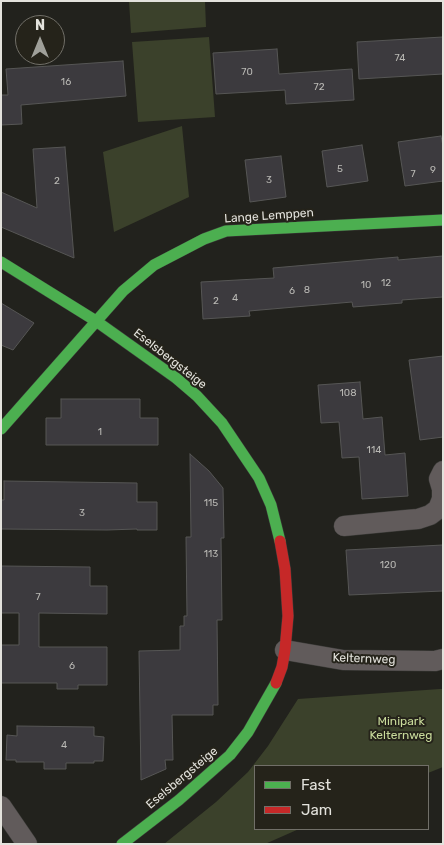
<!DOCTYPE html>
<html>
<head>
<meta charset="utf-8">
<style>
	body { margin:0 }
	#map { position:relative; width:444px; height:845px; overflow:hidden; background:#22221d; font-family:Rubik,sans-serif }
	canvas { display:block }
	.frame { position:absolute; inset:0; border:2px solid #e3e2dc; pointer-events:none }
	.legend { position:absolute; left:254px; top:765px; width:175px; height:65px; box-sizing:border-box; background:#25231a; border:1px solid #716f68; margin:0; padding:6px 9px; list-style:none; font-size:15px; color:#e3e2dc }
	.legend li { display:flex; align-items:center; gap:10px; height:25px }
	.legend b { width:25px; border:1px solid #716f68 }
	.north { position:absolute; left:15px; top:15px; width:50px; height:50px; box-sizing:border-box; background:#25231a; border:1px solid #716f68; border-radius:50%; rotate:0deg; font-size:14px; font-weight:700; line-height:20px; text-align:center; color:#e3e2dc }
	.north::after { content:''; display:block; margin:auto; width:18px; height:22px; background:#9f9f99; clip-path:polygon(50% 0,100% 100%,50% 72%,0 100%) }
</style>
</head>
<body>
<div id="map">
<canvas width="444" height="845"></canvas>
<div class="frame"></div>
<ul class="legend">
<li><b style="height:6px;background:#4caf50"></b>Fast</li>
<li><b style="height:6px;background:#c62828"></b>Jam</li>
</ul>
<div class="north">N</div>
</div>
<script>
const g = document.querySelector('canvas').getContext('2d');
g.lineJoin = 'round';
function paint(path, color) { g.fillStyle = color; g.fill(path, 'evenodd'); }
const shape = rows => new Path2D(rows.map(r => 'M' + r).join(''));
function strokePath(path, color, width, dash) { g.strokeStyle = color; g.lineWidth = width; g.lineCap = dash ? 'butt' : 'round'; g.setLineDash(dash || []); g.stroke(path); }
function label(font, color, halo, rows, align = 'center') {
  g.font = font + ' Rubik,sans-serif'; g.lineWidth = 4; g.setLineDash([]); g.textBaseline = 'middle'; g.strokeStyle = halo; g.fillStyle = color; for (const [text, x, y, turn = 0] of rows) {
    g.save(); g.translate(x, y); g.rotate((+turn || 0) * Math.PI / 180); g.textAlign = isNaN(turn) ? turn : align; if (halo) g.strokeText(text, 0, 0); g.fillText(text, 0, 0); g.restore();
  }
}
const green = shape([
	[129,1,205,1,206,27,131,33],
	[209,37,215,117,138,122,132,42],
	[182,126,189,197,114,232,103,152],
	[440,689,443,689,443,767,428,773,428,766,255,766,255,829,299,829,265,844,164,844,216,802,248,772,268,746,298,699]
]);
const building = shape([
	[443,37,443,74,359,79,357,42,443,37],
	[277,49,279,74,352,69,354,100,286,104,285,90,216,94,213,53,277,49],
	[123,61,126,96,21,105,22,124,1,125,1,95,8,95,6,69,123,61],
	[441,136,443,146,443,181,405,186,398,142,441,136],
	[362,145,368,181,327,187,322,151,362,145],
	[65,147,74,258,1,227,1,192,37,208,33,149,65,147],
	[281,156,286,197,250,202,245,160,281,156],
	[443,256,443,297,402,300,402,303,353,307,352,302,249,311,250,316,203,319,201,282,274,278,273,268,398,257,398,260,443,256],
	[1,303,34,323,13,350,1,345,1,303],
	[443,356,443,437,420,440,409,360,443,356],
	[360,382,363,419,382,417,385,455,405,453,408,496,362,499,359,457,342,458,339,422,321,423,318,385,360,382],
	[61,399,140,399,140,418,158,418,158,445,46,445,46,418,61,418,61,399],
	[190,454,209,471,223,488,224,538,221,538,222,620,217,620,218,705,213,705,213,715,172,715,173,760,165,760,166,769,141,780,139,651,180,650,180,626,184,626,184,616,187,616,186,537,191,537,190,454],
	[4,481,137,483,137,502,157,502,157,530,137,530,137,529,107,530,1,529,1,500,4,500,4,481],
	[443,545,443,591,349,595,346,550,443,545],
	[1,566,90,567,90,586,107,586,107,614,39,613,39,647,107,647,107,685,78,685,78,689,57,689,57,683,1,683,1,645,19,645,19,613,1,613,1,566],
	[17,726,94,727,94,736,104,737,103,761,94,761,94,763,66,763,66,769,44,769,44,762,16,762,16,760,6,760,7,735,17,736,17,726]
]);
const street = shape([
	[344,526,406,520,418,519,430,515,438,509,442,499,442,489,439,479,443,471],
	[285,650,343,660,435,661,443,659],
	[1,806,27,844]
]);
const fast = shape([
	[1,262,96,321,176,378,197,396,222,423,259,478,271,505,280,541],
	[1,429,123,291,154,265,204,239,226,231,443,220],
	[122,844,179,800,230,755,248,732,276,683]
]);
const jam = shape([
	[276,683,282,667,285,650,288,616,285,569,280,541]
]);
const numberNames = [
	["74",400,58],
	["70",247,72],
	["16",66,82],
	["72",319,87],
	["5",340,169],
	["9",433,170],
	["7",413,174],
	["3",269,180],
	["2",57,181],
	["12",386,283],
	["10",366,285],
	["8",307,290],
	["6",292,291],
	["4",235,298],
	["2",216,301],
	["108",348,393],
	["1",100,432],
	["114",374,450],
	["115",211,503],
	["3",82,513],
	["113",211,554],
	["120",388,565],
	["7",38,597],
	["6",72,666],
	["4",64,745]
];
const streetNames = [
	["Lange Lemppen",269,216,-4],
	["Eselsbergsteige",170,359,38],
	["Kelternweg",364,659,2],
	["Eselsbergsteige",182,778,-40]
];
const parkNames = [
	["Minipark",401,722],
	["Kelternweg",401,736]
];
paint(green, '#3b412b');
paint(building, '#3c3a3e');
strokePath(building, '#565655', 1);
strokePath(street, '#3c3c39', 21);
strokePath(fast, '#3c3c39', 12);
strokePath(jam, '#3c3c39', 12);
strokePath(street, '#615b5b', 20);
strokePath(fast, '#4caf50', 11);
strokePath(jam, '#c62828', 11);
label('10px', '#b9b8b4', null, numberNames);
label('12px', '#e3e2dc', '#25231a', streetNames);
label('12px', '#c9db9b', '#25231a', parkNames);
</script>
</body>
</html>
